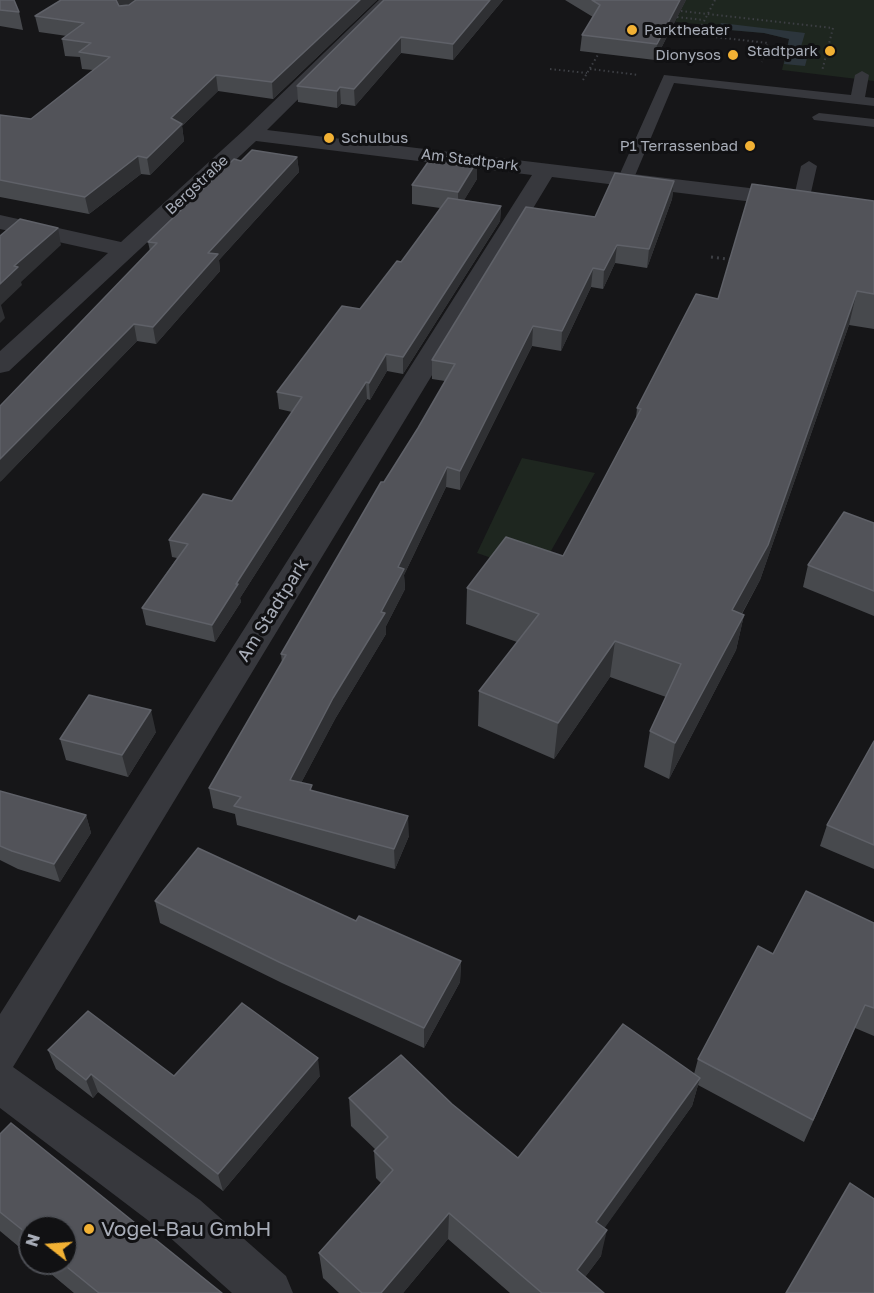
<!DOCTYPE html>
<html>
<head>
<meta charset="utf-8">
<style>
	body { margin:0 }
	#map { position:relative; width:874px; height:1293px; overflow:hidden; background:#161618; font-family:"Golos Text",sans-serif }
	canvas { display:block }
	.north { position:absolute; left:18px; top:1215px; width:60px; height:60px; box-sizing:border-box; background:#111113; border:2px solid #4d4f55; border-radius:50%; rotate:287deg; font-size:16px; font-weight:700; line-height:24px; text-align:center; color:#a8adb8 }
	.north::after { content:''; display:block; margin:auto; width:21px; height:27px; background:#f2b134; clip-path:polygon(50% 0,100% 100%,50% 72%,0 100%) }
</style>
</head>
<body>
<div id="map">
<canvas width="874" height="1293"></canvas>
<div class="north">N</div>
</div>
<script>
const g = document.querySelector('canvas').getContext('2d');
g.lineJoin = 'round';
function paint(path, color) { g.fillStyle = color; g.fill(path, 'evenodd'); }
const shape = rows => new Path2D(rows.map(r => 'M' + r).join(''));
function strokePath(path, color, width, dash) { g.strokeStyle = color; g.lineWidth = width; g.lineCap = dash ? 'butt' : 'round'; g.setLineDash(dash || []); g.stroke(path); }
function label(font, color, halo, rows, align = 'center') {
  g.font = font + ' "Golos Text",sans-serif'; g.lineWidth = 6; g.setLineDash([]); g.textBaseline = 'middle'; g.strokeStyle = halo; g.fillStyle = color; for (const [text, x, y, turn = 0] of rows) {
    g.save(); g.translate(x, y); g.rotate((+turn || 0) * Math.PI / 180); g.textAlign = isNaN(turn) ? turn : align; if (halo) g.strokeText(text, 0, 0); g.fillText(text, 0, 0); g.restore();
  }
}
const green = shape([
	[686,0,874,0,874,81,782,70,789,39,764,33,718,29,719,26,675,22],
	[522,458,595,473,538,574,477,553]
]);
const water = shape([
	[721,23,805,33,800,50,809,51,805,66,784,64,789,39,764,33,718,29]
]);
const pathFar1 = shape([
	[715,0,697,35,768,43,762,62],
	[681,11,833,28,822,71],
	[677,17,704,20],
	[550,69,587,73],
	[590,69,639,75],
	[583,80,599,53]
]);
const path = shape([
	[711,257,734,260]
]);
const lane = shape([
	[862,71,869,75,865,97,874,98,874,106,674,83,634,178,626,183,618,178,664,75,851,95,855,75,862,71],
	[819,113,874,119,874,127,814,120,812,117,819,113],
	[809,161,817,166,809,201,801,206,793,201,801,166,809,161]
]);
const street = shape([
	[379,0,398,0,267,130,874,203,874,217,552,177,13,1067,200,1200,286,1276,293,1293,232,1293,166,1234,0,1108,0,1014,532,175,256,141,9,371,0,373,0,351,108,253,0,229,0,215,121,242,244,130,379,0]
]);
const wall = shape([
	[0,0,19,12,23,30,0,26],
	[61,0,377,0,273,99,218,91,182,126,184,141,150,175,141,174,89,214,0,197,0,115,31,119,93,70,82,69,80,57,65,56,62,39,67,36,39,32,35,16],
	[384,0,503,0,453,60,401,53,355,106,341,104,337,108,298,102,297,86],
	[565,0,686,0,655,60,580,51,582,35,593,17],
	[297,157,299,172,219,260,220,271,156,344,137,341,0,482,150,251,148,242,241,161],
	[477,179,464,200,501,206,500,221,403,374,387,371,370,400,367,399,240,598,241,602,215,642,146,625,142,608,177,558,172,557,169,540,232,501,292,412,279,409,277,392,360,309,401,262,440,208,412,204,412,185],
	[674,181,672,199,647,268,615,263,603,289,591,287,561,351,532,346,460,490,446,487,404,575,405,589,386,626,386,634,335,719,301,783,312,791,409,836,395,869,237,825,235,814,213,808,209,788,282,663,281,654,384,482,418,428,445,381,432,379,432,360,595,217],
	[874,201,874,329,849,325,760,580,742,614,744,615,736,650,669,779,644,767,650,731,666,697,610,677,554,759,478,726,479,691,517,642,466,624,467,588,563,556,636,418,637,408,718,299],
	[874,523,874,616,803,587,808,565],
	[156,732,128,777,66,760,60,739],
	[874,741,874,869,820,846,827,825],
	[0,791,86,815,91,833,60,882,18,869,0,860],
	[155,901,356,921,461,961,460,982,424,1048,282,983,160,923],
	[874,923,874,1036,855,1028,804,1142,698,1085,692,1106,604,1228,601,1256,585,1277,604,1293,510,1293,448,1239,403,1293,339,1293,323,1278,319,1253,381,1183,376,1178,374,1151,376,1150,351,1126,349,1098,452,1104,518,1158,694,1074,698,1059,773,954],
	[48,1050,174,1076,320,1076,223,1191,98,1092,93,1098,56,1069],
	[0,1134,222,1293,74,1293,38,1263,66,1263,30,1227,30,1256,0,1231]
]);
const shadedWall = shape([
	[116,0,137,0,118,15],
	[360,0,377,0,273,99,272,82],
	[490,0,503,0,453,60,453,44],
	[680,0,686,0,655,60,657,44],
	[401,37,401,53,355,106,354,89],
	[216,75,218,91,182,126,184,141,150,175,147,158,171,118],
	[340,87,341,104,337,108,337,91],
	[138,156,141,174,89,214,85,197],
	[297,157,299,172,219,260,220,271,156,344,153,327,208,253],
	[477,161,477,179,458,210,458,192],
	[674,181,672,199,647,268,649,249],
	[501,206,500,221,403,374,403,357],
	[58,228,61,245,21,282,22,285,1,305,5,318,0,323,0,284,14,266],
	[617,245,615,263,603,289,604,270],
	[593,268,591,287,561,351,562,331],
	[857,291,849,325,760,580,724,646,732,610],
	[134,324,137,341,0,482,0,459],
	[533,326,532,346,460,490,460,471],
	[386,354,387,371,370,400,369,383],
	[366,382,367,399,240,598,241,602,215,642,212,625,236,584],
	[447,467,446,487,404,575,405,589,386,626,386,634,335,719,292,800,290,780,333,698,381,612,398,567],
	[744,615,736,650,669,779,675,743],
	[615,641,610,677,554,759,558,723],
	[151,710,156,732,128,777,122,755],
	[86,815,91,833,60,882,54,864],
	[408,816,409,836,395,869,394,849],
	[461,961,460,982,424,1048,424,1028],
	[318,1058,320,1076,223,1191,218,1174],
	[91,1074,98,1092,93,1098,86,1080],
	[700,1078,692,1106,591,1247,596,1222],
	[449,1213,448,1239,403,1293,381,1293],
	[607,1230,601,1256,573,1293,577,1270]
]);
const building = shape([
	[0,0,14,0,19,12,0,10,0,0],
	[61,0,116,0,119,6,129,5,136,0,360,0,272,82,216,75,171,118,182,124,147,158,138,156,85,197,0,180,0,115,31,119,110,57,79,52,91,43,62,39,84,23,35,16,61,0],
	[384,0,490,0,453,44,401,37,354,89,340,87,337,91,297,86,384,0],
	[592,0,680,0,657,44,582,35,600,5,592,0],
	[252,150,297,157,208,253,218,254,153,327,134,324,0,459,0,406,157,243,148,242,234,159,241,161,252,150],
	[433,155,477,161,458,192,412,185,433,155],
	[615,173,674,181,649,249,617,245,604,270,593,268,562,331,533,326,460,471,447,467,398,567,404,569,381,612,385,613,333,698,290,780,312,785,310,790,408,816,394,849,234,806,241,797,209,788,286,655,281,654,381,482,384,482,418,428,455,364,432,360,526,207,595,217,615,173],
	[752,184,874,201,874,294,857,291,768,545,732,610,744,615,675,743,650,731,681,664,615,641,558,723,479,691,539,614,467,588,506,537,563,556,641,409,637,408,696,294,718,299,752,184],
	[448,198,501,206,403,357,386,354,369,383,366,382,236,584,238,584,212,625,142,608,188,544,169,540,203,494,232,501,302,397,277,392,342,306,360,309,397,261,401,262,448,198],
	[20,219,58,228,14,266,18,267,0,284,0,236,20,219],
	[844,512,874,523,874,591,808,565,844,512],
	[89,695,151,710,122,755,60,739,89,695],
	[874,741,874,845,827,825,874,741],
	[0,791,86,815,54,864,12,851,0,846,0,791],
	[198,848,356,921,359,916,461,961,424,1028,279,962,155,901,198,848],
	[806,891,874,923,874,1008,865,1005,813,1120,698,1059,758,946,773,954,806,891],
	[242,1003,318,1058,218,1174,91,1074,86,1080,48,1050,88,1011,174,1076,242,1003],
	[623,1024,700,1078,596,1222,607,1230,577,1270,604,1293,542,1293,449,1213,381,1293,362,1293,319,1253,393,1170,374,1151,388,1137,349,1098,401,1055,452,1104,518,1158,623,1024],
	[11,1123,222,1293,99,1293,62,1263,66,1263,66,1227,30,1227,30,1236,0,1212,0,1134,11,1123],
	[850,1183,874,1199,874,1293,786,1293,850,1183]
]);
const markers = [
	[632,30,6,"#f2b134"],
	[830,51,6,"#f2b134"],
	[733,55,6,"#f2b134"],
	[329,138,6,"#f2b134"],
	[750,146,6,"#f2b134"],
	[89,1229,6,"#f2b134"]
];
const farPoinames = [
	["Parktheater",644,30,"left"],
	["Stadtpark",818,51],
	["Dionysos",721,55],
	["Schulbus",341,138,"left"],
	["P1 Terrassenbad",738,146]
];
const farStreetnames = [
	["Am Stadtpark",470,160,7],
	["Bergstraße",197,185,-43]
];
const streetNames = [
	["Am Stadtpark",273,610,-58]
];
const nearPoinames = [
	["Vogel-Bau GmbH",101,1229]
];
paint(green, '#1e261f');
paint(water, '#2c353c');
strokePath(pathFar1, '#3d3f44', 2, [1.5, 3]);
strokePath(path, '#3d3f44', 3, [2, 4]);
paint(lane, '#37383d');
paint(street, '#37383d');
paint(wall, '#47494d');
paint(shadedWall, '#2f3033');
paint(building, '#525359');
strokePath(building, '#5f6168', 1.5);
for (const [x, y, r, color] of markers) { const dot = new Path2D(); dot.arc(x, y, r, 0, 2 * Math.PI); g.fillStyle = color; g.fill(dot); strokePath(dot, '#111113', 2); }
label('15px', '#a8adb8', '#111113', farPoinames, 'right');
label('15px', '#a8adb8', '#111113', farStreetnames);
label('18px', '#a8adb8', '#111113', streetNames);
label('21px', '#a8adb8', '#111113', nearPoinames, 'left');
</script>
</body>
</html>
